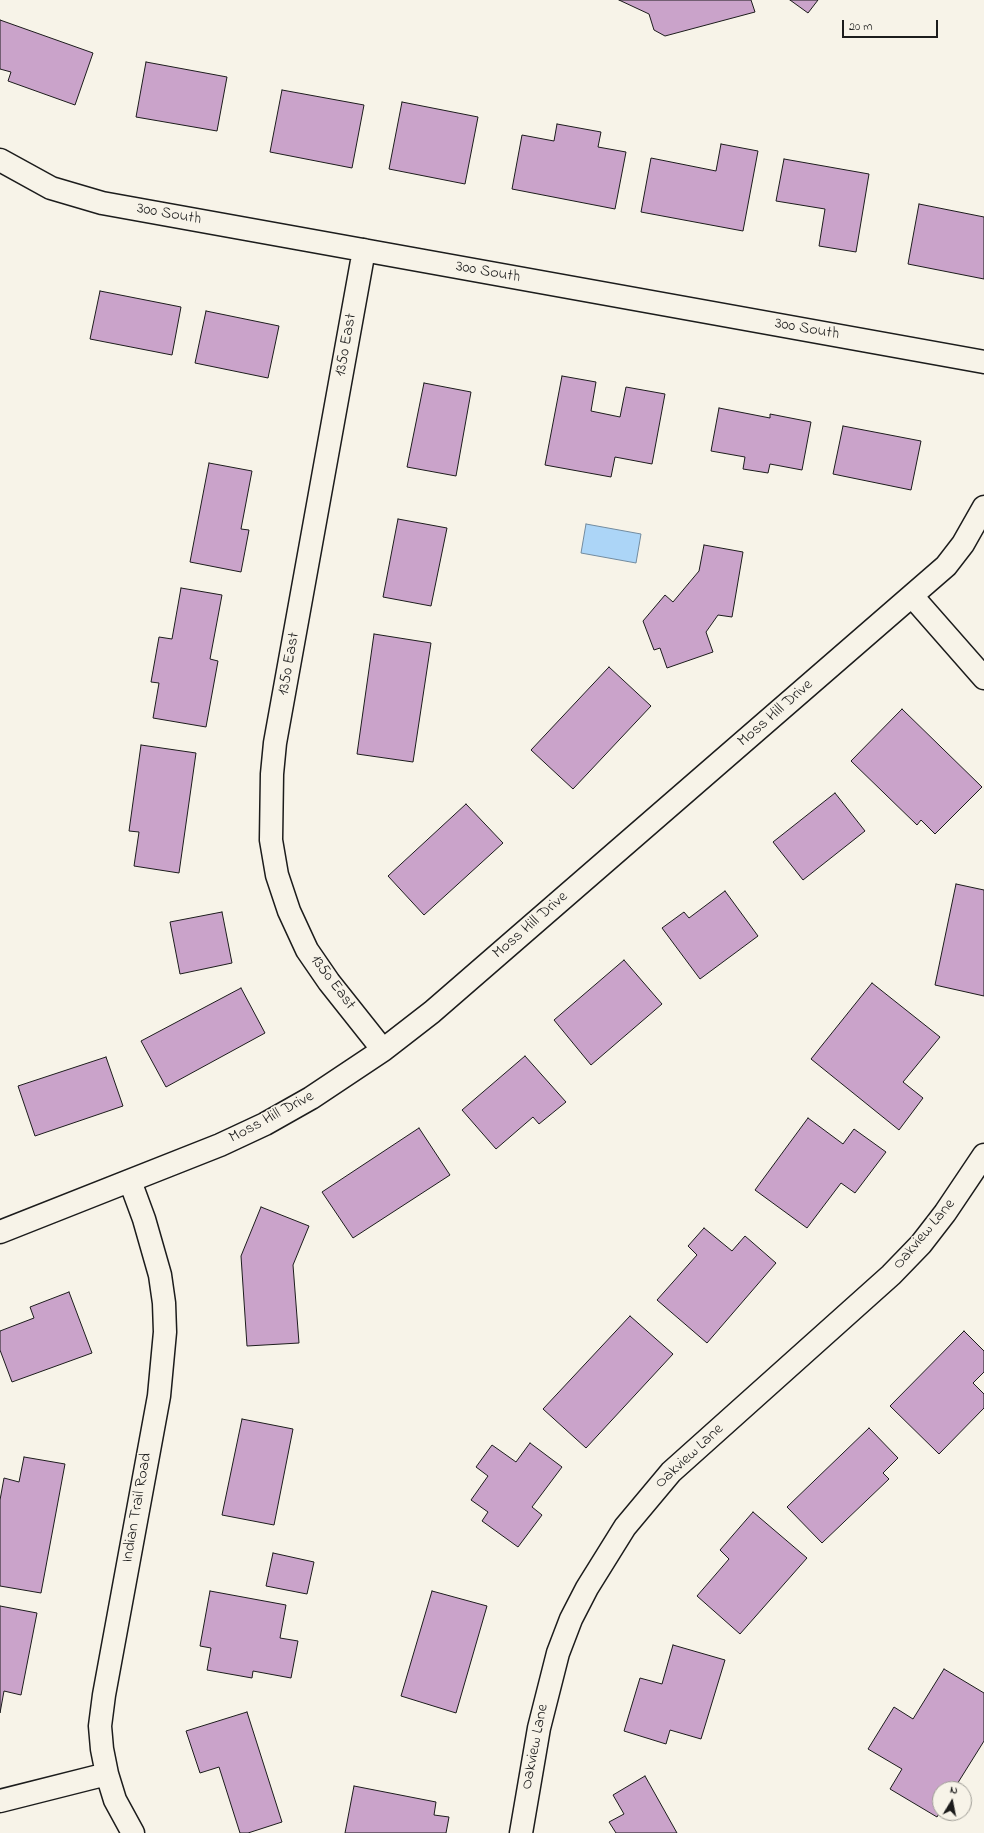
<!DOCTYPE html>
<html>
<head>
<meta charset="utf-8">
<style>
	body { margin:0 }
	#map { position:relative; width:984px; height:1833px; overflow:hidden; background:#f7f3e8; font-family:"Indie Flower",sans-serif }
	canvas { display:block }
	.north { position:absolute; left:932px; top:1781px; width:40px; height:40px; box-sizing:border-box; background:#f7f3e8; border:1px solid #9f9d96; border-radius:50%; rotate:10deg; font-size:11px; font-weight:700; line-height:16px; text-align:center; color:#1c1c1c }
	.north::after { content:''; display:block; margin:auto; width:14px; height:18px; background:#1c1c1c; clip-path:polygon(50% 0,100% 100%,50% 72%,0 100%) }
	.scale { position:absolute; left:842px; top:20px; width:96px; height:18px; box-sizing:border-box; border:2px solid #1c1c1c; border-top:0; padding-left:5px; font-size:12px; line-height:14px; white-space:nowrap; color:#1c1c1c; -webkit-text-stroke:3px #f7f3e8; paint-order:stroke }
</style>
</head>
<body>
<div id="map">
<canvas width="984" height="1833"></canvas>
<div class="north">N</div>
<div class="scale">20 m</div>
</div>
<script>
const g = document.querySelector('canvas').getContext('2d');
g.lineJoin = 'round';
function paint(path, color) { g.fillStyle = color; g.fill(path, 'evenodd'); }
const shape = rows => new Path2D(rows.map(r => 'M' + r).join(''));
function strokePath(path, color, width, dash) { g.strokeStyle = color; g.lineWidth = width; g.lineCap = dash ? 'butt' : 'round'; g.setLineDash(dash || []); g.stroke(path); }
function label(font, color, halo, rows, align = 'center') {
  g.font = font + ' "Indie Flower",sans-serif'; g.lineWidth = 3; g.setLineDash([]); g.textBaseline = 'middle'; g.strokeStyle = halo; g.fillStyle = color; for (const [text, x, y, turn = 0] of rows) {
    g.save(); g.translate(x, y); g.rotate((+turn || 0) * Math.PI / 180); g.textAlign = isNaN(turn) ? turn : align; if (halo) g.strokeText(text, 0, 0); g.fillText(text, 0, 0); g.restore();
  }
}
const water = shape([
	[586,524,641,534,636,563,581,553,586,524]
]);
const building = shape([
	[619,0,751,0,755,12,665,36,654,30,649,14,619,0],
	[790,0,818,0,808,13,790,0],
	[0,20,93,53,75,105,8,81,11,72,0,69,0,20],
	[146,62,227,77,217,131,136,117,146,62],
	[282,90,364,105,352,168,270,152,282,90],
	[402,102,478,117,465,184,389,169,402,102],
	[557,124,601,132,598,147,626,152,615,209,512,189,522,135,554,141,557,124],
	[721,144,758,151,743,231,641,212,651,158,716,171,721,144],
	[784,159,869,174,856,252,819,246,825,209,776,201,784,159],
	[919,204,984,217,984,279,908,264,919,204],
	[100,291,181,307,172,355,90,339,100,291],
	[206,311,279,326,268,378,195,363,206,311],
	[562,376,596,382,591,411,620,417,626,387,665,394,652,464,615,457,611,477,545,465,562,376],
	[424,383,471,392,456,476,407,467,424,383],
	[719,408,770,418,770,414,811,422,802,470,770,464,768,473,743,469,745,457,711,451,719,408],
	[843,426,921,441,911,490,833,474,843,426],
	[209,463,252,471,241,529,249,530,241,572,190,562,209,463],
	[398,519,447,528,431,606,383,597,398,519],
	[704,545,743,552,732,617,718,615,706,632,713,652,667,668,660,648,654,650,643,621,665,595,673,602,699,571,704,545],
	[181,588,222,595,210,659,218,661,206,727,153,718,159,683,151,682,159,637,172,639,181,588],
	[374,634,431,643,413,762,357,754,374,634],
	[609,667,651,706,573,789,531,750,609,667],
	[902,709,982,787,935,834,921,820,917,825,851,761,902,709],
	[141,745,196,753,179,873,134,866,139,832,129,831,141,745],
	[835,793,865,831,803,880,773,842,835,793],
	[466,804,503,843,424,915,388,876,466,804],
	[956,884,984,890,984,996,935,985,956,884],
	[725,891,758,936,700,979,662,928,684,912,689,918,725,891],
	[222,912,232,963,180,974,170,922,222,912],
	[624,960,662,1004,591,1065,554,1020,624,960],
	[872,983,940,1037,903,1082,923,1098,899,1130,811,1059,872,983],
	[241,988,265,1033,166,1087,141,1041,241,988],
	[525,1056,566,1102,539,1124,533,1117,496,1149,462,1110,525,1056],
	[106,1057,123,1106,35,1136,18,1086,106,1057],
	[808,1118,843,1144,854,1129,886,1152,855,1193,841,1183,807,1228,755,1190,808,1118],
	[419,1128,450,1175,353,1238,322,1192,419,1128],
	[261,1207,309,1226,293,1265,299,1343,247,1346,241,1256,261,1207],
	[704,1228,732,1251,745,1236,776,1263,707,1343,657,1300,697,1255,688,1246,704,1228],
	[69,1292,92,1353,12,1382,0,1350,0,1331,34,1318,30,1307,69,1292],
	[630,1316,673,1354,586,1448,543,1409,630,1316],
	[964,1331,984,1351,984,1372,973,1383,984,1394,984,1408,939,1454,890,1406,964,1331],
	[242,1419,293,1429,274,1525,222,1515,242,1419],
	[869,1428,898,1458,883,1473,889,1479,822,1543,787,1507,869,1428],
	[530,1443,562,1467,532,1507,542,1515,518,1547,482,1521,488,1512,471,1500,488,1476,476,1467,492,1445,516,1462,530,1443],
	[24,1457,65,1464,41,1593,0,1586,0,1500,4,1478,19,1482,24,1457],
	[753,1512,807,1558,740,1634,697,1596,729,1559,720,1550,753,1512],
	[273,1553,314,1562,307,1594,266,1586,273,1553],
	[210,1591,286,1605,280,1638,298,1641,291,1678,253,1671,252,1678,207,1670,211,1648,200,1646,210,1591],
	[432,1591,487,1606,456,1713,401,1696,432,1591],
	[0,1606,37,1613,21,1695,4,1691,0,1713,0,1606],
	[673,1645,725,1660,701,1739,670,1730,666,1744,624,1731,640,1678,662,1684,673,1645],
	[944,1669,984,1693,984,1741,954,1789,940,1789,940,1812,937,1817,890,1789,902,1769,868,1749,894,1707,913,1719,944,1669],
	[247,1712,282,1822,248,1833,240,1833,219,1767,200,1773,186,1731,247,1712],
	[645,1776,677,1833,616,1833,609,1822,624,1814,613,1795,645,1776],
	[354,1786,436,1802,434,1815,449,1817,446,1833,345,1833,354,1786]
]);
const minor = shape([
	[0,160,51,188,102,203,984,362],
	[364,250,275,743,272,774,271,840,277,875,289,911,307,950,329,982,383,1050],
	[912,596,984,678],
	[130,1181,144,1219,160,1275,164,1303,165,1332,159,1396,104,1695,100,1726,102,1749,107,1774,115,1800,133,1833],
	[0,1232,220,1145,265,1124,311,1098,383,1050,432,1012,946,566,963,544,984,507],
	[0,1801,107,1774],
	[521,1833,539,1728,558,1653,571,1619,587,1588,625,1527,671,1472,891,1275,921,1244,945,1213,984,1155]
]);
const streetNames = [
	["300 South",169,215,10],
	["300 South",488,273,10],
	["300 South",807,330,10],
	["1350 East",347,345,-80],
	["1350 East",290,664,-80],
	["Moss Hill Drive",776,714,-41],
	["Moss Hill Drive",531,926,-41],
	["1350 East",332,983,53],
	["Moss Hill Drive",272,1118,-28],
	["Oakview Lane",925,1235,-50],
	["Oakview Lane",690,1457,-43],
	["Indian Trail Road",138,1508,-80],
	["Oakview Lane",536,1747,-79]
];
paint(water, '#acd5f7');
strokePath(water, '#728b9f', 1);
paint(building, '#caa3ca');
strokePath(building, '#1c1c1c', 1);
strokePath(minor, '#1c1c1c', 25);
strokePath(minor, '#f7f3e8', 22);
label('16px', '#1c1c1c', '#f7f3e8', streetNames);
</script>
</body>
</html>
